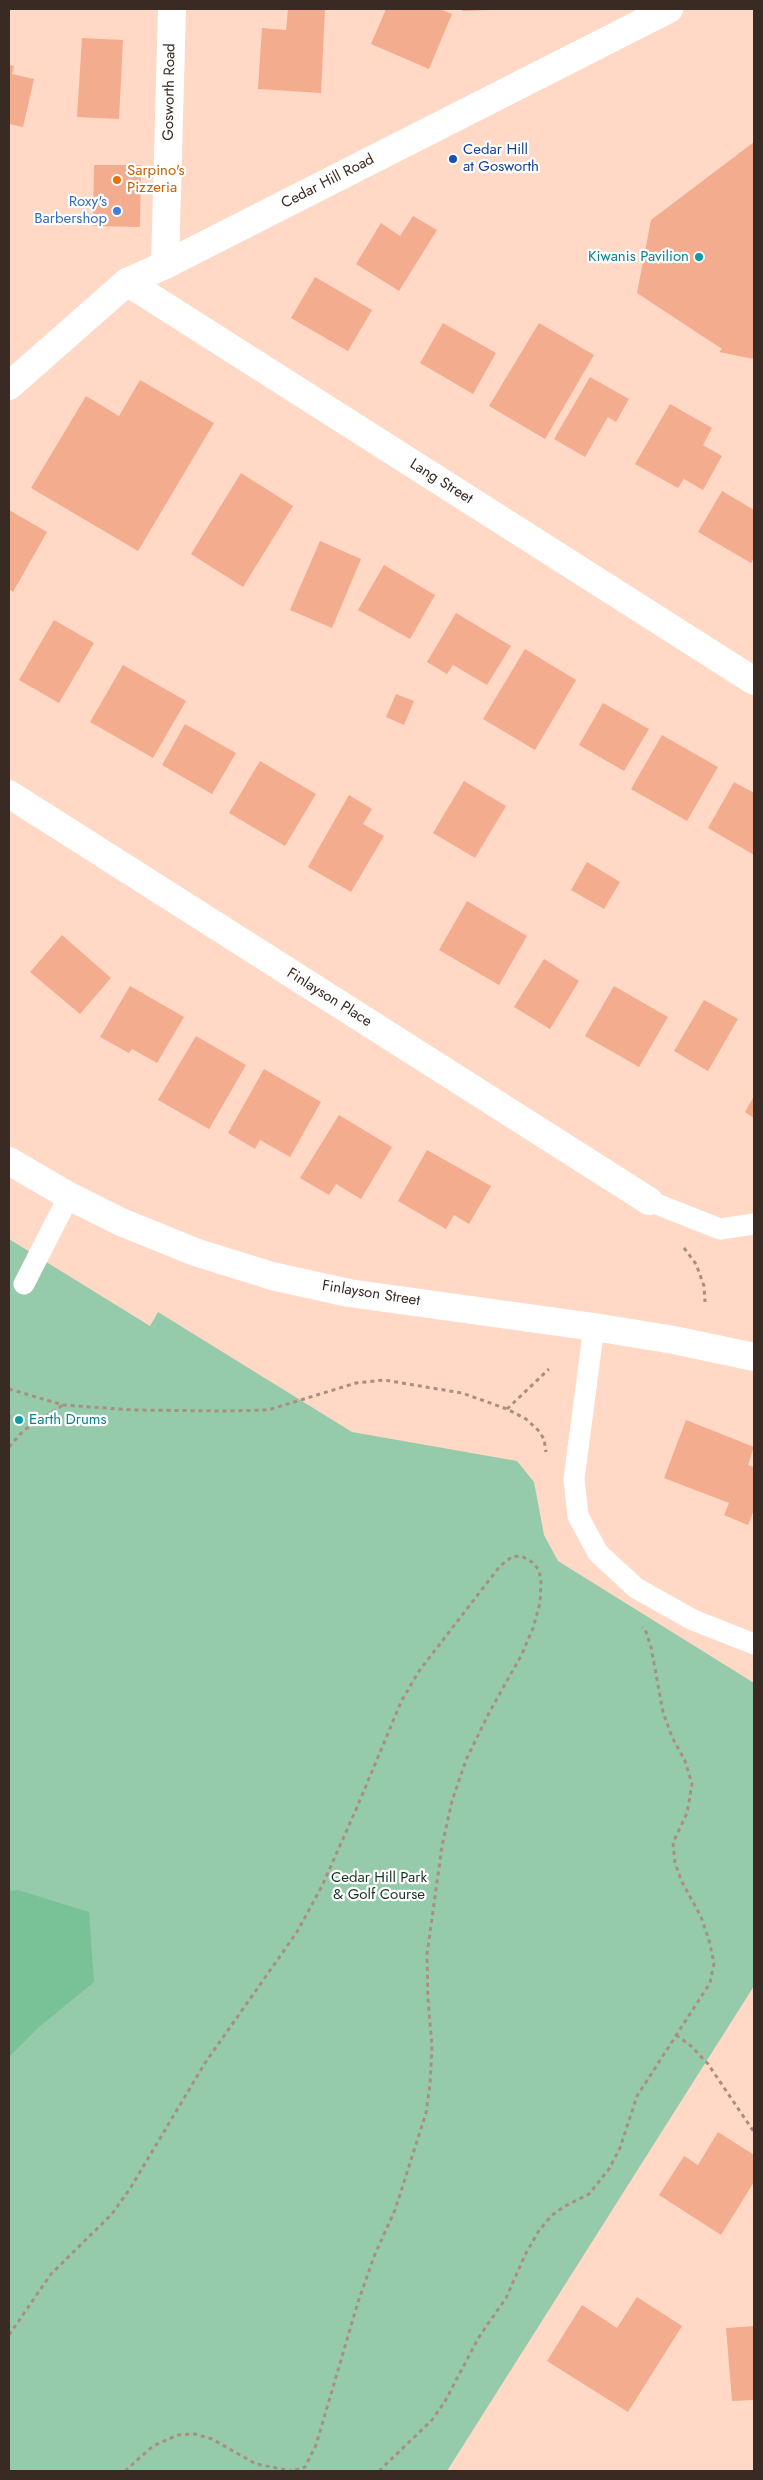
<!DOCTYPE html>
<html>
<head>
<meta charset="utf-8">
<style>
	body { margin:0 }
	#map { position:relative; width:763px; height:2480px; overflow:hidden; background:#ffd8c6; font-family:Jost,sans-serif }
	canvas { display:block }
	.frame { position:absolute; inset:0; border:10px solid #392a23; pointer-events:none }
</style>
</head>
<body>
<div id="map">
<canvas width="763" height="2480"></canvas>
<div class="frame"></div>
</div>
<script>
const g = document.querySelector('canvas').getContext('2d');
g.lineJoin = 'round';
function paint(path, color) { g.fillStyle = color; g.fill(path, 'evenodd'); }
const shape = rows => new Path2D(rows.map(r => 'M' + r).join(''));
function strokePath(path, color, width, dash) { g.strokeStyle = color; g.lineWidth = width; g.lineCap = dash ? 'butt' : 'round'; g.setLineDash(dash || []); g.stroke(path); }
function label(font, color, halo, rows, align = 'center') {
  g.font = font + ' Jost,sans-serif'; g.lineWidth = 4.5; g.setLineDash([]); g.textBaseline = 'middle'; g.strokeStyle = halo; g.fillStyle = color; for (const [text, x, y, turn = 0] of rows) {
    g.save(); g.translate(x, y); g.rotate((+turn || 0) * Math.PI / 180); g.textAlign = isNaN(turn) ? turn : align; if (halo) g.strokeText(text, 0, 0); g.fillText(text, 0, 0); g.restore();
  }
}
const green = shape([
	[9,1239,150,1326,158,1312,352,1432,517,1461,534,1482,544,1535,558,1561,754,1683,754,1986,447,2471,9,2471]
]);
const forest = shape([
	[18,1890,89,1912,94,1982,39,2027,9,2057,9,1891]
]);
const building = shape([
	[288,9,325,9,321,93,258,89,262,28,286,30],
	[386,9,440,9,452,14,429,69,371,44],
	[462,9,492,9,492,10,462,11],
	[82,38,123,40,119,119,77,117],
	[9,65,14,66,12,74,34,79,23,127,9,124],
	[754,142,754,359,719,352,722,349,637,293,651,220],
	[94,165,141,165,140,227,93,226],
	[413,216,437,230,399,291,356,264,381,223,400,236],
	[315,277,372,310,348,351,291,318],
	[443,323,496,353,473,394,420,363],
	[539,323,594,355,545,439,489,406],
	[590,377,629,399,616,422,608,417,585,457,554,439],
	[140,380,214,423,138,551,31,488,86,396,119,416],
	[670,404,712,428,703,445,722,456,703,490,684,479,678,488,635,464],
	[241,473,293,506,243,587,191,554],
	[722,491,754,510,754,558,751,563,698,532],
	[9,510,47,532,13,592,9,589],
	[320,541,361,559,332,628,290,610],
	[384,565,435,595,410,639,358,610],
	[456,613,511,646,487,685,453,665,447,674,427,662],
	[54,620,94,643,59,703,19,680],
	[525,649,576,680,535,750,483,719],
	[123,665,186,701,153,758,90,722],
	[396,694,414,701,404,725,386,717],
	[603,703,649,729,624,771,579,745],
	[185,724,236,753,212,794,162,765],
	[662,735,718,767,687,821,631,789],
	[260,761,316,794,285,846,229,813],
	[464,781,506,806,475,858,433,833],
	[734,782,754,793,754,855,708,828],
	[349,795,372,809,363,824,384,836,351,892,308,867],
	[587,862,620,882,604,909,571,890],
	[467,901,527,936,499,985,439,950],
	[62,935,111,978,80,1014,30,972],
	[544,959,579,981,550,1029,514,1007],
	[130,986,184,1017,157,1063,132,1049,129,1053,100,1037],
	[614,986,668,1017,639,1067,585,1036],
	[704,1000,738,1019,708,1071,674,1051],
	[196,1036,246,1065,209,1129,158,1100],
	[264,1069,321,1102,290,1157,260,1140,255,1149,228,1133],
	[754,1096,754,1118,745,1112],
	[339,1115,392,1147,361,1199,336,1184,329,1195,300,1178],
	[427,1150,491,1186,469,1224,454,1215,446,1229,398,1201],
	[686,1420,754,1447,748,1465,754,1467,754,1510,748,1525,724,1515,729,1503,664,1478],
	[718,2132,754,2155,754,2182,721,2235,659,2195,684,2156,698,2165],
	[637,2297,682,2326,628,2412,547,2361,582,2305,617,2328],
	[754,2326,754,2400,732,2401,726,2328]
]);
const path = shape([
	[684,1248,696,1264,704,1286,705,1302],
	[9,1389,63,1405,133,1410,223,1411,268,1410,356,1383,384,1380,462,1393,507,1409,526,1419,538,1430,544,1439,546,1452],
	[507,1409,549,1369],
	[9,1415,9,1420],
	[9,1447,23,1431,63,1405],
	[676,2035,691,2046,708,2064,754,2132],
	[9,2335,51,2274,112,2214,131,2187,205,2063,297,1932,322,1886,358,1805,401,1702,419,1671,500,1566,513,1556,523,1557,532,1562,539,1570,541,1582,540,1603,533,1628,522,1654,489,1713,466,1760,452,1801,442,1846,427,1954,428,2000,432,2046,430,2084,426,2113,395,2210,375,2254,358,2302,316,2445,305,2467,292,2471],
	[125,2471,153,2446,178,2435,195,2434,212,2439,256,2464,292,2471],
	[379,2471,432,2420,444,2403,479,2337,506,2298,525,2255,538,2232,551,2216,565,2206,589,2194,609,2169,620,2148,637,2096,710,1983,714,1963,709,1940,701,1917,682,1882,675,1863,673,1843,687,1813,692,1784,685,1761,672,1737,663,1712,651,1647,646,1632,642,1627]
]);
const service = shape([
	[649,1201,720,1229,754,1224],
	[24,1284,69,1196],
	[594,1327,574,1479,578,1516,598,1553,636,1588,693,1620,754,1644]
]);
const minor = shape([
	[165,265,172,9],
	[127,282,754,681],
	[9,794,649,1201]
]);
const tertiary = shape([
	[9,386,127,282,165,265,669,9],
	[9,1161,69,1196,121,1222,195,1252,272,1276,349,1293,594,1327,674,1340,754,1357]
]);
const markers = [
	[453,159,5,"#1a4fb4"],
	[117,180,5,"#e8710a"],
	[117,211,5,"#3f7fe0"],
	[699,257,5,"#0f9aa8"],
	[19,1420,5,"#0f9aa8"]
];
const streetNames = [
	["Gosworth Road",170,92,-89],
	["Cedar Hill Road",328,182,-27],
	["Lang Street",441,482,32],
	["Finlayson Place",329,998,32],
	["Finlayson Street",371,1294,9]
];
const transitNames = [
	["Cedar Hill",463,150],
	["at Gosworth",463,167]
];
const foodNames = [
	["Sarpino's",127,171],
	["Pizzeria",127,188]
];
const shopNames = [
	["Roxy's",107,202],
	["Barbershop",107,219]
];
const cultureNames = [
	["Kiwanis Pavilion",689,257],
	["Earth Drums",29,1420,"left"]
];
const parkNames = [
	["Cedar Hill Park",379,1878],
	["& Golf Course",379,1895]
];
paint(green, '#95cbaa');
paint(forest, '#79c196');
paint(building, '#f4ac8e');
strokePath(path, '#aa8e80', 3, [4, 4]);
strokePath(service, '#fff', 21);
strokePath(minor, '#fff', 28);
strokePath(tertiary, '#fff', 28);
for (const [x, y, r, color] of markers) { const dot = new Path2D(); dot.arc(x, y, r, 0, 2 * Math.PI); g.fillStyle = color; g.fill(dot); strokePath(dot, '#fff', 2); }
label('15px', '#392a23', '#fff', streetNames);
label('15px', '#164399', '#fff', transitNames, 'left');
label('15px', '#c56008', '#fff', foodNames, 'left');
label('15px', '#366cbe', '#fff', shopNames, 'right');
label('15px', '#0d838f', '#fff', cultureNames, 'right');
label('15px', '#143422', '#fff', parkNames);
</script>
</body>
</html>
